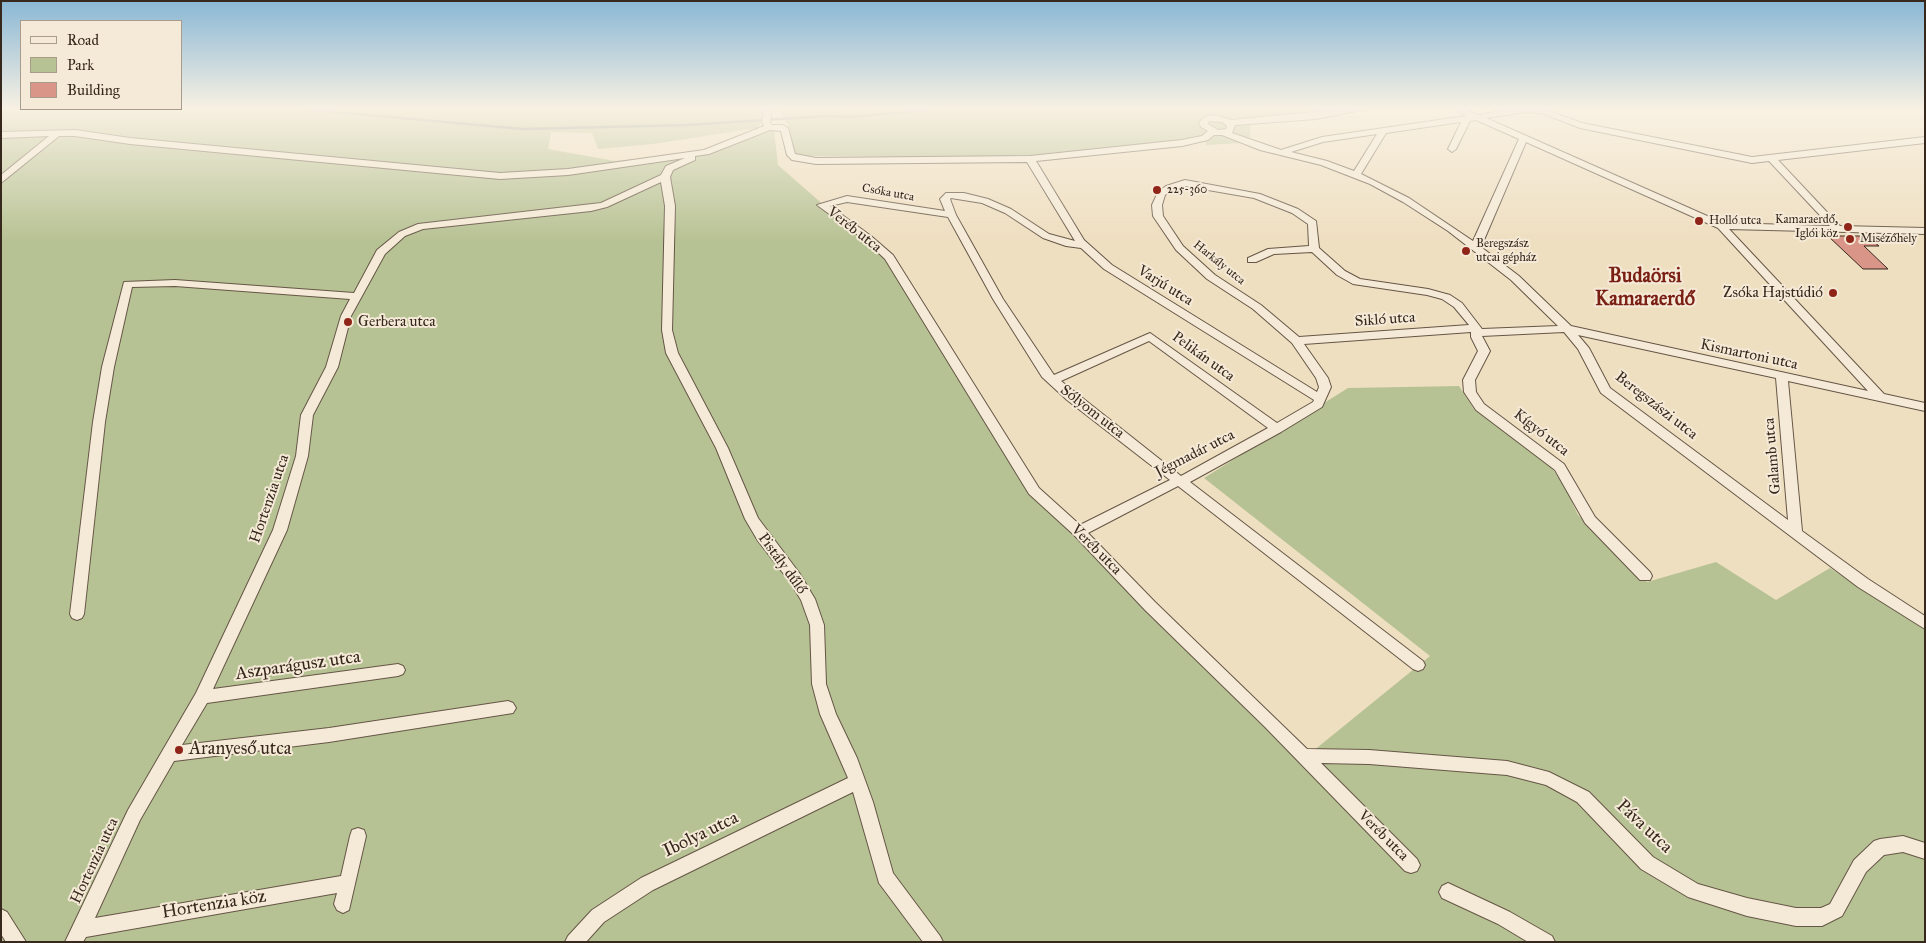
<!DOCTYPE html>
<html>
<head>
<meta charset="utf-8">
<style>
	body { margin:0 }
	#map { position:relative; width:1926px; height:943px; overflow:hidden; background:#efdfc1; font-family:"IM FELL Great Primer",serif }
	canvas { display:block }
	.frame { position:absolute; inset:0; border:2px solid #37281d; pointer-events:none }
	.legend { position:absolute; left:20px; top:20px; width:162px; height:90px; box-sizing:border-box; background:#f5ead7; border:1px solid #a99c8d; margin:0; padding:6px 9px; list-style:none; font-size:15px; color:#37281d }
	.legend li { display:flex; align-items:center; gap:10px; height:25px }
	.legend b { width:25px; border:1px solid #a99c8d }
</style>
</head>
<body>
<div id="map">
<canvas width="1926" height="943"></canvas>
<div class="frame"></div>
<ul class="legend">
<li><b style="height:6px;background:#f5ead7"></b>Road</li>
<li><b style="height:14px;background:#b7c294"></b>Park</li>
<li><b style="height:14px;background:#d89588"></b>Building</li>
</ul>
</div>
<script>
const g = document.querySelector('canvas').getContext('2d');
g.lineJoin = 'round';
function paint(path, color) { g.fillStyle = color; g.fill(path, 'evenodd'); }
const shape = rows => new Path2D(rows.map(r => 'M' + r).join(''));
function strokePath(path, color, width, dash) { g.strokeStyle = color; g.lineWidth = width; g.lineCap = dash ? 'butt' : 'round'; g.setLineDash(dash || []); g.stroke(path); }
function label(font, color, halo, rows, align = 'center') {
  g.font = font + ' "IM FELL Great Primer",serif'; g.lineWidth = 4; g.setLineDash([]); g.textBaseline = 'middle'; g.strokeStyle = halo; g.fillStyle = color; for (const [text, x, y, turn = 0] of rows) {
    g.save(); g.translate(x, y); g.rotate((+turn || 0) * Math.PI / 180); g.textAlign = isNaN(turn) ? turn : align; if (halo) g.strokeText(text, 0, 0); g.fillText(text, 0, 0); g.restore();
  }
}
const green = shape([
	[1,109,762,109,760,125,757,128,653,144,598,149,592,133,551,132,548,149,615,161,718,150,774,130,778,165,826,207,892,257,1017,467,1302,760,1430,656,1204,478,1348,388,1459,386,1474,409,1551,467,1565,487,1578,515,1647,582,1716,562,1776,600,1830,568,1925,630,1925,942,1,942],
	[1321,109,1251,119,1250,137,1235,139,1241,143,1206,145,1206,141,1026,158,799,156,795,153,788,125,778,110]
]);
const stream = shape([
	[301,109,523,129,687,125,826,116,850,117,940,109]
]);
const building = shape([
	[1828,236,1867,236,1879,246,1864,246,1888,269,1863,269,1828,236]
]);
const street = shape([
	[764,109,772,109,770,122,772,125,783,125,788,128,795,154,816,158,1030,156,1182,140,1202,136,1208,131,1201,127,1199,122,1207,116,1215,115,1231,120,1344,109,1367,109,1316,119,1235,125,1232,133,1281,150,1322,137,1466,116,1454,109,1466,109,1478,115,1513,109,1544,109,1582,123,1752,157,1925,137,1925,143,1778,160,1840,226,1925,228,1925,234,1729,229,1884,394,1925,403,1925,411,1788,381,1802,531,1868,579,1925,616,1925,629,1858,587,1601,393,1578,349,1564,332,1482,336,1490,351,1475,380,1476,392,1484,404,1564,464,1595,517,1650,572,1652,576,1650,580,1640,580,1585,523,1555,470,1476,410,1464,392,1463,380,1478,351,1471,337,1471,332,1304,344,1328,378,1331,387,1322,407,1281,432,1190,482,1423,661,1425,665,1423,669,1418,671,1413,669,1178,486,1088,533,1155,602,1307,749,1369,750,1507,761,1549,772,1589,792,1653,857,1698,884,1747,898,1796,908,1821,908,1830,904,1854,860,1874,841,1880,839,1903,836,1925,843,1925,859,1903,852,1884,855,1866,872,1842,916,1822,926,1796,926,1747,916,1688,897,1641,869,1577,802,1546,785,1507,775,1369,764,1321,763,1417,859,1420,865,1417,871,1411,873,1405,871,1265,727,1145,610,1074,535,1029,494,885,259,865,240,817,205,847,196,945,211,940,199,946,193,964,193,988,199,1011,209,1049,234,1075,241,1027,162,816,164,792,160,787,155,781,131,770,130,709,154,695,156,695,160,673,170,670,177,675,206,672,330,678,353,728,448,758,518,800,574,815,599,824,625,826,684,836,714,857,758,873,802,893,873,940,936,943,942,923,942,879,883,853,792,653,890,604,922,586,942,565,942,568,936,592,910,641,878,848,778,820,714,812,684,810,625,801,600,790,582,758,541,745,519,716,448,666,353,662,330,665,206,661,182,607,207,591,211,423,229,405,236,385,254,351,316,338,367,313,415,308,456,287,530,213,689,398,664,403,666,405,670,403,674,398,676,207,703,182,745,329,728,508,701,513,703,516,708,513,713,329,742,174,761,140,820,95,918,341,876,350,836,352,830,358,828,364,830,366,836,349,910,343,913,337,910,334,904,337,893,86,937,83,942,65,942,128,810,196,693,273,530,296,456,301,415,326,367,341,316,350,299,175,286,132,287,114,367,105,422,84,614,82,618,77,620,72,618,70,614,93,422,102,367,124,282,175,280,354,293,377,250,399,232,418,224,601,203,661,175,666,166,685,158,568,175,500,179,130,144,75,136,59,136,1,183,1,175,49,136,1,138,1,132,75,130,130,138,500,173,568,169,704,150,764,126,762,122,764,109],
	[1526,112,1544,114,1580,128,1752,163,1769,161,1830,226,1723,223,1486,118,1526,112],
	[1476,120,1519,139,1473,241,1409,198,1361,174,1386,133,1461,122,1448,149,1452,152,1456,149,1470,121,1476,120],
	[1209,121,1222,122,1227,126,1226,129,1218,130,1208,124,1209,121],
	[1377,134,1354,171,1327,161,1291,152,1323,142,1377,134],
	[1214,135,1222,135,1260,150,1321,165,1370,184,1403,202,1448,231,1511,280,1558,326,1482,329,1462,303,1450,295,1428,289,1360,279,1345,271,1319,248,1316,221,1298,209,1260,194,1185,180,1166,186,1158,192,1152,205,1153,216,1176,250,1207,279,1253,309,1292,343,1316,378,1319,387,1317,392,1112,265,1084,240,1036,161,1182,146,1208,140,1214,135],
	[1526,142,1718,228,1868,391,1571,326,1519,276,1481,247,1526,142],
	[1185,186,1254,198,1292,213,1308,224,1309,246,1268,249,1248,258,1248,262,1256,262,1274,254,1312,252,1337,275,1353,284,1427,295,1442,299,1454,307,1469,325,1299,337,1261,305,1215,275,1183,246,1163,216,1162,205,1165,195,1172,190,1185,186],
	[951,198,982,203,1005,213,1043,238,1066,246,1081,248,1104,269,1314,400,1313,402,1277,423,1150,333,1054,375,1003,299,956,215,950,199,951,198],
	[847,202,948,217,993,299,1042,377,1067,400,1170,480,1080,525,1039,488,893,255,871,236,830,206,847,202],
	[1578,335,1776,378,1788,520,1610,388,1589,348,1578,335],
	[1149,341,1268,428,1181,476,1061,381,1149,341],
	[1448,883,1510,912,1552,936,1555,942,1528,942,1498,924,1442,898,1439,892,1442,886,1448,883],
	[1,909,7,912,26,942,6,942,1,934,1,909]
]);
const markers = [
	[1157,190,5,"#8f2418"],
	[1699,221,5,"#8f2418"],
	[1848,227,5,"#8f2418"],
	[1850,239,5,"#8f2418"],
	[1466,251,5,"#8f2418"],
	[1833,293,5,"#8f2418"],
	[348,322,5,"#8f2418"],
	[179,750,5,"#8f2418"]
];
const farPoinames = [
	["225-360",1167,190],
	["Kamaraerdő,",1838,220,"right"],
	["Iglói köz",1838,234,"right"],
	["Holló utca",1709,221],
	["Misézőhely",1860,239],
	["Beregszász",1476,244],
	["utcai gépház",1476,258]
];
const farStreetnames = [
	["Csóka utca",888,193,10],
	["Harkály utca",1219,263,39]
];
const streetNames = [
	["Veréb utca",854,230,38],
	["Varjú utca",1165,286,32],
	["Sikló utca",1385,320,-4],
	["Kismartoni utca",1749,355,12],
	["Pelikán utca",1203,357,36],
	["Beregszászi utca",1656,406,38],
	["Sólyom utca",1092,412,38],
	["Kígyó utca",1541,433,38],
	["Jégmadár utca",1195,454,-27],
	["Galamb utca",1773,456,-95],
	["Hortenzia utca",270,499,-71],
	["Veréb utca",1096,550,45],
	["Pistály dűlő",782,564,54],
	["Veréb utca",1383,836,45],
	["Hortenzia utca",95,861,-65]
];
const poiNames = [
	["Zsóka Hajstúdió",1823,293],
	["Gerbera utca",358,322,"left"]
];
const nearStreetnames = [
	["Aszparágusz utca",298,666,-8],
	["Páva utca",1644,827,43],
	["Ibolya utca",701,835,-26],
	["Hortenzia köz",214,905,-9]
];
const nearPoinames = [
	["Aranyeső utca",189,750]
];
const districtNames = [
	["Budaörsi",1645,277],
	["Kamaraerdő",1645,300]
];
paint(green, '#b7c294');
strokePath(stream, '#73807b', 2.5);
paint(building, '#d89588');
strokePath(building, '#37281d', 1);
strokePath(street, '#655646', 2);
paint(street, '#f5ead7');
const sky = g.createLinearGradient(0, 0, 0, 241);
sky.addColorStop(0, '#89b7d5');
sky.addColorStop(0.45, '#f8f1e3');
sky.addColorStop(1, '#f8f1e300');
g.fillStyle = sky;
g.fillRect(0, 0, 1926, 241);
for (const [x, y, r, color] of markers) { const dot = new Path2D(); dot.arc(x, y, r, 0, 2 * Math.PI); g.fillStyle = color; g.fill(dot); strokePath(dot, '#f5ead7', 2); }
label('12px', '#37281d', '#f5ead7', farPoinames, 'left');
label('12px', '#37281d', '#f5ead7', farStreetnames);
label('15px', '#37281d', '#f5ead7', streetNames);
label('15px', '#37281d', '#f5ead7', poiNames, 'right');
label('18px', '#37281d', '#f5ead7', nearStreetnames);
label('18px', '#37281d', '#f5ead7', nearPoinames, 'left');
label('bold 20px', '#7a1f14', '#f5ead7', districtNames);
</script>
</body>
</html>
